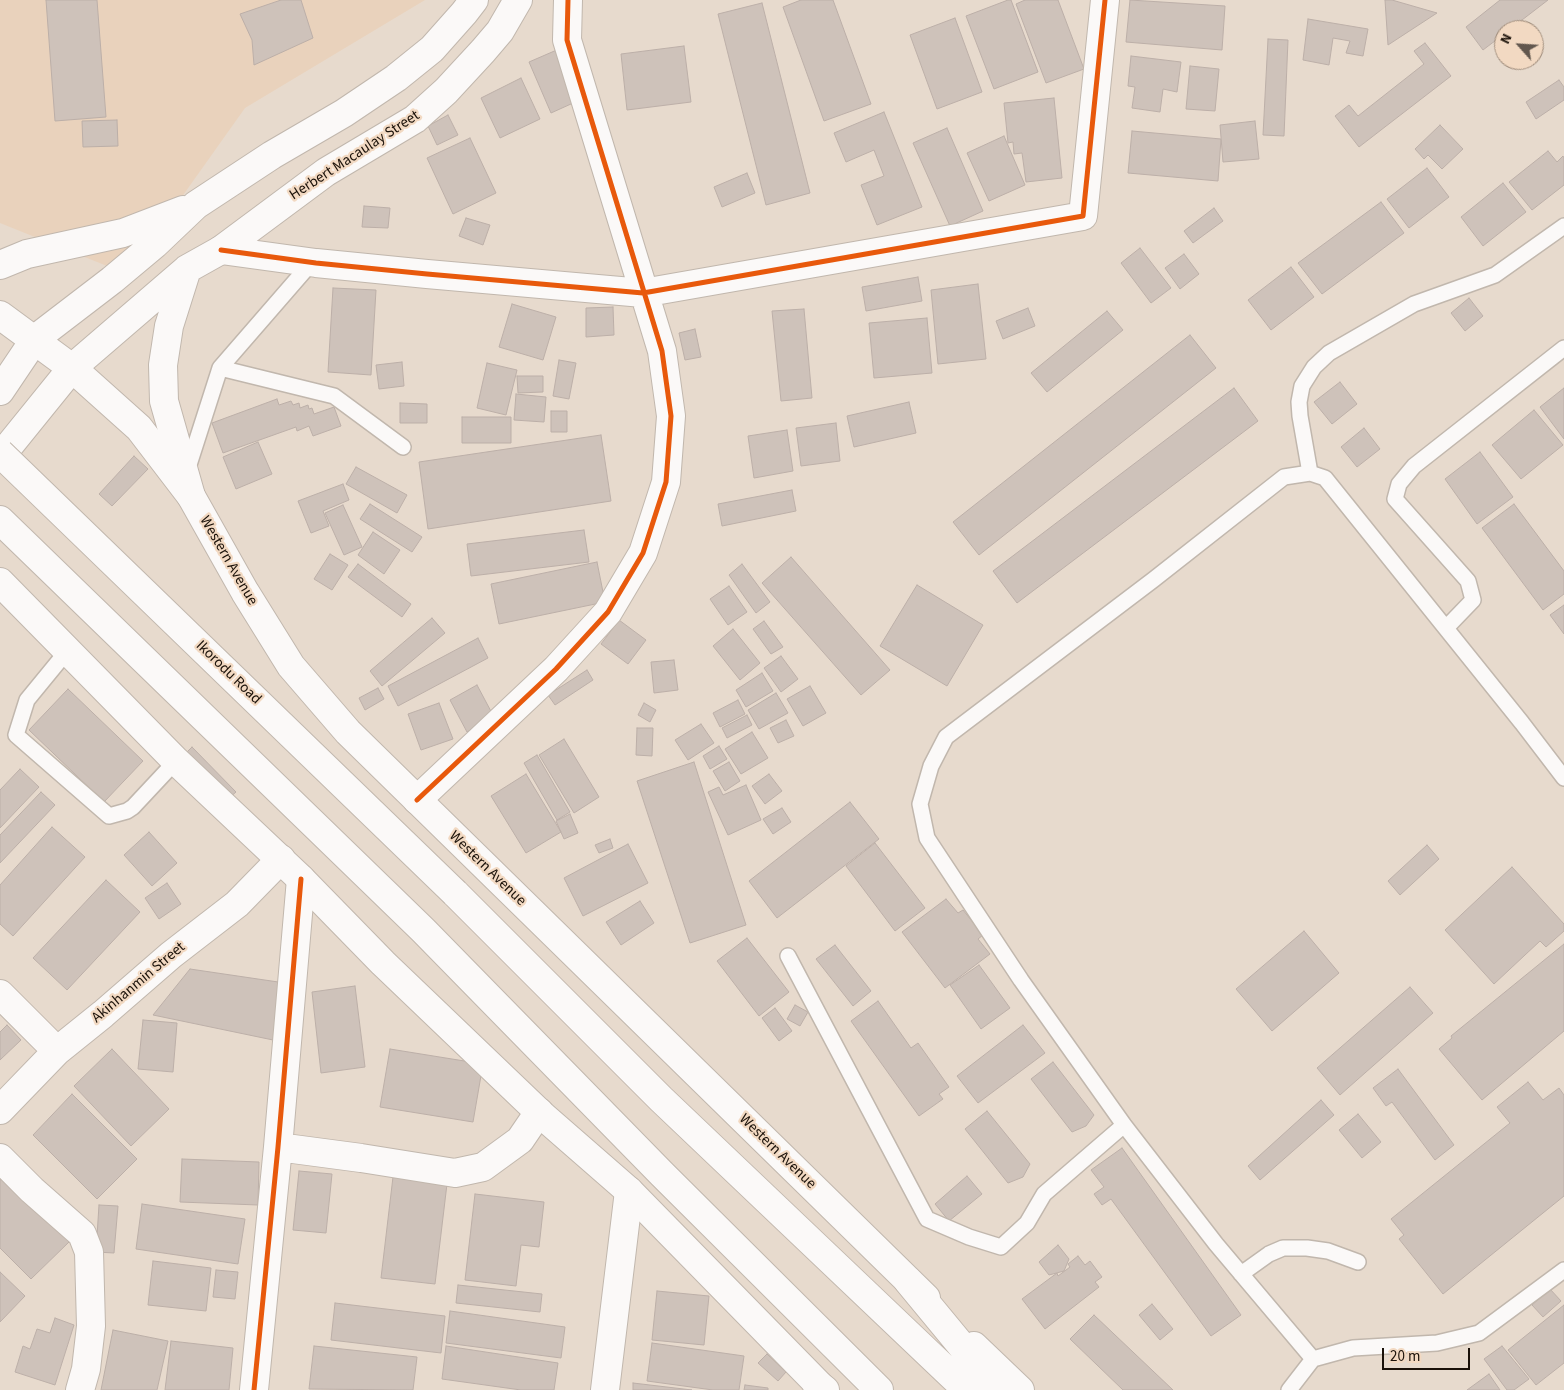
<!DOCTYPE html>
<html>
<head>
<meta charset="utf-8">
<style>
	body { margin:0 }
	#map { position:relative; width:1564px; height:1390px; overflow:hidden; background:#e7dacd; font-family:"Source Sans 3",sans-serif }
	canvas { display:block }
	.north { position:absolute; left:1494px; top:20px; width:50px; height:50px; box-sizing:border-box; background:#f2d9c2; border:1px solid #9c8978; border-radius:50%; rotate:296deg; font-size:14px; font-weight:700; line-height:20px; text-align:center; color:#1a1109 }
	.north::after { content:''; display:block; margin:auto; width:18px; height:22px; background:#62574e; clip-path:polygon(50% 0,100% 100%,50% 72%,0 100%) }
	.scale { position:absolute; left:1382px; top:1348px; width:88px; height:22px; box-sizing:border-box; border:2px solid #1a1109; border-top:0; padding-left:6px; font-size:15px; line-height:18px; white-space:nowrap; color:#1a1109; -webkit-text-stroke:4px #f2d9c2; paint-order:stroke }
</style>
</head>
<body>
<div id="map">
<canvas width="1564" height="1390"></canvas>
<div class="north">N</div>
<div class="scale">20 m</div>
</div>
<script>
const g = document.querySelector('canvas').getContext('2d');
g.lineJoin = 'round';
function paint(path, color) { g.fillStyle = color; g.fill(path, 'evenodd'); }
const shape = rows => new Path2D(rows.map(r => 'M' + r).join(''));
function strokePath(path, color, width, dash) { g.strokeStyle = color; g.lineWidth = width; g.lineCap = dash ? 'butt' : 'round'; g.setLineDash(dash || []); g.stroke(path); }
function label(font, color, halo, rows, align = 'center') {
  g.font = font + ' "Source Sans 3",sans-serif'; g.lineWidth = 4.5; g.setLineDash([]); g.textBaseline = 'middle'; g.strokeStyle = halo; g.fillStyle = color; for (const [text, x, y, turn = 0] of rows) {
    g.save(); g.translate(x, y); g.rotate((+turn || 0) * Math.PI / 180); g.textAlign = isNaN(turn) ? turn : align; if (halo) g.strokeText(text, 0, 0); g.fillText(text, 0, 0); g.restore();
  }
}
const built = shape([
	[0,0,425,0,245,108,127,274,0,223]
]);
const building = shape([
	[46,0,97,0,106,117,55,121,46,0],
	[281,0,301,0,313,38,254,65,252,40,240,14,281,0],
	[801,0,833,0,871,104,824,121,783,7,801,0],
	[1008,0,1011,0,1038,72,994,89,966,16,1008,0],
	[1025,0,1058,0,1084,69,1046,83,1016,4,1025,0],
	[1130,0,1225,6,1222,50,1126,42,1130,0],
	[1385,0,1392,0,1437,13,1388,45,1385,0],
	[1500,0,1548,0,1509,30,1504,30,1504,34,1483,50,1466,27,1500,0],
	[762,3,810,193,766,205,718,14,762,3],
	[955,18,982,92,937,109,910,35,955,18],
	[1308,19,1368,29,1363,56,1346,53,1350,41,1333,38,1329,65,1303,60,1308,19],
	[1268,39,1288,40,1284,136,1263,135,1268,39],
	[1425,43,1451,76,1359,147,1335,116,1349,105,1358,116,1424,64,1414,51,1425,43],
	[684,46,691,102,627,110,621,54,684,46],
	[559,49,582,99,551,113,529,62,559,49],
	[1131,56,1181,62,1177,92,1163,89,1160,112,1132,108,1135,87,1128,86,1131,56],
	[1190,66,1219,69,1215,111,1186,109,1190,66],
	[521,78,540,119,500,138,481,98,521,78],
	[1559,80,1564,87,1564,100,1536,119,1526,102,1559,80],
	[1054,98,1062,178,1026,182,1022,153,1014,154,1013,142,1008,143,1004,103,1054,98],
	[884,112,922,207,877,225,861,185,884,176,874,150,846,162,834,133,884,112],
	[448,115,458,135,437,145,428,126,448,115],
	[117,120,118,146,83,147,82,121,117,120],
	[1255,121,1259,159,1223,162,1220,125,1255,121],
	[1440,125,1463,149,1442,169,1428,155,1424,159,1415,149,1440,125],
	[947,128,983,211,950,226,913,143,947,128],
	[1132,131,1221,139,1218,181,1128,173,1132,131],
	[1004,136,1025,185,989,201,967,153,1004,136],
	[470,138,496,193,453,214,427,158,470,138],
	[1548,151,1557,162,1563,156,1564,158,1564,185,1532,210,1509,182,1548,151],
	[1427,168,1449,197,1409,228,1387,199,1427,168],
	[747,173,755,193,722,207,714,187,747,173],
	[1503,183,1526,212,1483,246,1461,217,1503,183],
	[1381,202,1404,233,1322,294,1298,263,1381,202],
	[364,206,390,208,388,228,362,227,364,206],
	[1214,208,1223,221,1193,243,1184,231,1214,208],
	[466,218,490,225,483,245,459,236,466,218],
	[1140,248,1171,288,1151,303,1121,263,1140,248],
	[1184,254,1199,274,1180,289,1165,268,1184,254],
	[1291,267,1314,297,1271,330,1248,300,1291,267],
	[918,277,922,301,866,311,862,287,918,277],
	[978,284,986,359,938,364,931,290,978,284],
	[333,288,376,290,371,375,328,372,333,288],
	[1469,298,1483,316,1465,331,1451,313,1469,298],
	[512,304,556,317,543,360,499,347,512,304],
	[613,307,614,335,586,337,586,308,613,307],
	[1028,308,1035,326,1003,339,996,321,1028,308],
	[804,309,812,398,781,401,772,311,804,309],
	[1107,311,1123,330,1047,392,1031,373,1107,311],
	[927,318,932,373,874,378,869,323,927,318],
	[695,329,701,357,685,360,679,333,695,329],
	[1190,335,1216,368,979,555,953,522,1190,335],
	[559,360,576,363,569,399,553,396,559,360],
	[402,362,404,386,379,389,376,365,402,362],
	[487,363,517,370,506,415,477,408,487,363],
	[517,376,543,376,543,392,518,393,517,376],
	[1340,382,1357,404,1332,424,1314,402,1340,382],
	[1234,388,1258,421,1017,603,993,571,1234,388],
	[1564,388,1564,439,1540,407,1564,388],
	[516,394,546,397,544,422,514,420,516,394],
	[277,399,279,405,291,401,293,405,299,403,300,408,308,405,309,409,312,408,314,414,334,407,341,426,313,436,309,426,297,431,296,427,223,453,212,423,277,399],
	[909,402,916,433,854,447,847,416,909,402],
	[400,403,427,404,427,423,400,423,400,403],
	[1534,410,1563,445,1521,479,1492,445,1534,410],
	[551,411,567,411,567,432,551,432,551,411],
	[462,417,511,417,511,443,462,443,462,417],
	[836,423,840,461,801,466,796,428,836,423],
	[1364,428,1380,449,1357,467,1341,447,1364,428],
	[787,430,793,471,754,478,748,436,787,430],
	[601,435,611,501,428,529,419,462,601,435],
	[258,442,272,474,236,489,223,457,258,442],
	[1480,452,1513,497,1477,524,1445,479,1480,452],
	[134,456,148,469,112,506,99,494,134,456],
	[356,467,407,495,397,513,346,484,356,467],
	[343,484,349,500,323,511,329,526,311,533,298,501,343,484],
	[792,490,796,511,722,526,718,504,792,490],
	[370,504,422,537,412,552,360,519,370,504],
	[1514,504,1564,571,1564,594,1543,610,1482,528,1514,504],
	[343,505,362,547,344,555,325,513,343,505],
	[584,530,589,562,471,576,467,544,584,530],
	[373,532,400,550,384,574,358,555,373,532],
	[330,554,348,565,332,590,314,579,330,554],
	[791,557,890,670,861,695,762,583,791,557],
	[597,562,605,602,499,624,491,584,597,562],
	[358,564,411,604,402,617,348,577,358,564],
	[742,564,770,602,756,613,729,575,742,564],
	[917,585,983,625,947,686,880,646,917,585],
	[729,586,747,612,728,625,710,599,729,586],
	[1564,605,1564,634,1550,615,1564,605],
	[432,618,445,633,382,686,370,671,432,618],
	[619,620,646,640,628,664,601,644,619,620],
	[764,621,783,647,771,654,753,629,764,621],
	[733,629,760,663,740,680,713,646,733,629],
	[478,638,488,658,398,706,388,686,478,638],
	[781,656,798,679,781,692,764,668,781,656],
	[674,660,678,690,654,693,651,662,674,660],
	[587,670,593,680,555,705,548,695,587,670],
	[762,673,773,691,746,707,736,690,762,673],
	[477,685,494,717,467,732,450,700,477,685],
	[810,686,826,713,803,726,787,699,810,686],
	[378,688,384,699,365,710,359,698,378,688],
	[68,689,143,761,104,802,29,730,68,689],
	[776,693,788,713,759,729,748,710,776,693],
	[738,700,745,714,720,727,713,713,738,700],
	[439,703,453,739,421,750,408,714,439,703],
	[644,703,656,710,650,722,638,715,644,703],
	[747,715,752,725,727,738,722,728,747,715],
	[786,720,794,736,778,743,770,728,786,720],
	[701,724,714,743,688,760,675,740,701,724],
	[637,728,653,728,652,756,636,755,637,728],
	[752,732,768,758,741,774,725,749,752,732],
	[564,739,599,797,574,813,539,755,564,739],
	[719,746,727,759,710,769,703,756,719,746],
	[192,747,236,792,227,800,184,755,192,747],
	[537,755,570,812,557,820,524,763,537,755],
	[694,762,746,925,690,943,637,781,694,762],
	[729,762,740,781,725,791,713,771,729,762],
	[20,769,39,787,0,828,0,790,20,769],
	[526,774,561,832,526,853,491,796,526,774],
	[769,774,782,791,765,804,752,786,769,774],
	[746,785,761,820,728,835,708,792,719,787,723,795,746,785],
	[41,792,55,805,0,863,0,835,41,792],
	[850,802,879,839,777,918,749,881,850,802],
	[782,808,791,822,773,834,763,819,782,808],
	[570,814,578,833,564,839,556,821,570,814],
	[52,827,85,857,13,936,0,924,0,885,52,827],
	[149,832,177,863,152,886,124,855,149,832],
	[610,839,613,848,599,853,595,845,610,839],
	[875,843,925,908,895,931,846,866,875,843],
	[628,844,648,883,583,916,564,878,628,844],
	[1427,845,1439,859,1400,895,1388,881,1427,845],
	[1512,867,1564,924,1564,931,1546,947,1540,941,1494,984,1445,930,1512,867],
	[106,880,140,912,67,990,33,958,106,880],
	[167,883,181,904,159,919,145,898,167,883],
	[946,899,958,913,963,910,983,935,978,939,990,954,945,988,902,932,946,899],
	[640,901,654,923,621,945,606,922,640,901],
	[1304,931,1339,973,1272,1031,1236,989,1304,931],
	[747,938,789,992,759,1016,717,961,747,938],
	[1564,944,1564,1031,1482,1100,1439,1049,1452,1038,1451,1036,1564,944],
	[835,945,871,991,853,1006,816,959,835,945],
	[979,965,1010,1008,981,1029,950,985,979,965],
	[190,969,285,983,273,1040,153,1015,190,969],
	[355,986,365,1067,321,1073,312,992,355,986],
	[1410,987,1433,1013,1340,1095,1317,1068,1410,987],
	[878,1001,911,1048,918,1043,949,1087,939,1094,943,1099,919,1116,851,1021,878,1001],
	[795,1005,808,1012,800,1026,787,1019,795,1005],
	[775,1008,792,1031,779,1041,762,1018,775,1008],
	[143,1020,177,1023,173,1072,138,1069,143,1020],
	[7,1025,21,1040,0,1060,0,1032,7,1025],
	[1023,1025,1045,1053,978,1103,957,1076,1023,1025],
	[112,1049,169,1109,131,1146,74,1086,112,1049],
	[390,1049,483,1064,473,1122,380,1107,390,1049],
	[1053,1062,1094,1115,1086,1126,1072,1132,1031,1079,1053,1062],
	[1398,1069,1454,1145,1435,1160,1392,1102,1386,1106,1373,1088,1398,1069],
	[1528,1082,1543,1100,1559,1088,1564,1095,1564,1196,1443,1294,1399,1239,1404,1235,1391,1219,1510,1123,1497,1107,1528,1082],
	[72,1094,137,1159,97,1199,33,1135,72,1094],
	[1321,1100,1334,1115,1260,1180,1248,1166,1321,1100],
	[987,1111,1030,1164,1023,1177,1008,1183,965,1129,987,1111],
	[1358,1114,1381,1142,1362,1158,1339,1130,1358,1114],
	[1122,1148,1241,1315,1211,1336,1111,1199,1102,1205,1094,1194,1104,1187,1091,1170,1122,1148],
	[182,1159,259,1162,258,1205,180,1202,182,1159],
	[299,1171,332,1174,326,1233,293,1230,299,1171],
	[967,1176,982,1194,949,1221,935,1204,967,1176],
	[4,1177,69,1242,31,1279,0,1248,0,1180,4,1177],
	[393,1177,447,1184,435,1284,381,1278,393,1177],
	[475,1194,544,1202,539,1247,521,1245,516,1286,465,1280,475,1194],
	[142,1204,245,1219,238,1264,136,1249,142,1204],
	[99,1205,118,1206,114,1253,96,1252,99,1205],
	[1058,1245,1069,1259,1064,1271,1049,1275,1039,1262,1058,1245],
	[1078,1256,1085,1265,1090,1261,1102,1277,1095,1282,1099,1287,1045,1329,1022,1299,1057,1273,1058,1276,1070,1267,1068,1264,1078,1256],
	[153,1261,211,1268,206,1311,148,1305,153,1261],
	[216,1270,238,1272,235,1299,213,1297,216,1270],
	[0,1272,25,1296,0,1322,0,1272],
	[458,1285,542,1294,540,1312,456,1303,458,1285],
	[1550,1289,1561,1301,1543,1317,1532,1305,1550,1289],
	[657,1291,709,1296,704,1345,652,1340,657,1291],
	[335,1303,445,1316,441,1353,331,1340,335,1303],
	[1152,1304,1173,1329,1160,1340,1139,1315,1152,1304],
	[1564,1305,1564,1363,1536,1385,1508,1350,1564,1305],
	[450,1311,565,1327,561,1358,446,1343,450,1311],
	[1094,1315,1173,1390,1123,1390,1070,1339,1094,1315],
	[55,1318,74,1325,55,1385,15,1372,23,1346,30,1349,37,1329,50,1333,55,1318],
	[113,1330,168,1341,157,1390,101,1390,113,1330],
	[171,1341,233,1348,229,1390,165,1390,171,1341],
	[652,1343,744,1356,739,1390,713,1390,647,1381,652,1343],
	[314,1346,417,1357,413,1390,309,1389,314,1346],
	[446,1346,558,1363,554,1390,521,1390,442,1379,446,1346],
	[1502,1346,1529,1379,1514,1390,1507,1390,1484,1359,1502,1346],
	[767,1354,786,1372,778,1381,758,1363,767,1354],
	[1489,1374,1500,1390,1467,1390,1489,1374],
	[633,1383,692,1390,633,1390,633,1383],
	[745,1385,768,1388,768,1390,744,1390,745,1385]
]);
const service = shape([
	[220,368,312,262],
	[187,471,220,368,334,396,403,447],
	[1310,473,1300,416,1299,402,1302,386,1314,367,1329,353,1414,304,1495,275,1564,226],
	[1446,628,1473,600,1468,581,1395,499,1399,484,1414,466,1564,348],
	[68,650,27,700,16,735,109,816,127,811,133,807,176,761],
	[788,956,927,1219,969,1237,1001,1247,1027,1223,1044,1194,1124,1125],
	[1241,1274,1269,1254,1283,1248,1307,1248,1328,1251,1358,1262],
	[1313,1359,1216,1244,1124,1125,1021,980,927,838,920,804,931,766,946,737,1153,580,1284,477,1310,473,1325,478,1522,723,1564,778],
	[1289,1390,1313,1359,1353,1348,1437,1343,1479,1333,1564,1270]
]);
const minor = shape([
	[221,250,316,263,427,274,643,293,1083,216,1105,0],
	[417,800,556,669,608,612,643,553,666,482,671,416,662,351,567,40,568,0],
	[0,994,57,1051],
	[0,1110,57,1051,103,1014,171,955,237,904,281,859],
	[278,1147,361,1158,455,1173,483,1167,520,1140,539,1112],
	[0,1158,32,1190,82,1234,89,1252,91,1326,86,1369,80,1390],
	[254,1390,278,1147,301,879],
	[605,1390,629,1191]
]);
const primary = shape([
	[0,315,72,368,139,428,191,496,245,592,291,666,348,732,926,1298],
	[0,582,176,761,301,879,383,963,543,1116,629,1191,824,1390],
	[974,1346,1020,1390]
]);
const trunk = shape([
	[0,265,27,254,123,233,183,210],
	[187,269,169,326,163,365,164,401,191,496],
	[0,391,35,339,112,280,155,244,196,205,272,155,344,113,396,78,432,49,464,13,474,0],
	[0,457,72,368,187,269,221,250,326,172,415,119,446,91,483,51,500,31,518,0]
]);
const motorway = shape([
	[0,520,423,930,662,1174,879,1390],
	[455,893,661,1099,967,1390],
	[908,1281,998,1390],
	[816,1383,825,1390]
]);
const motorwayBridge = shape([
	[0,453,455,893]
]);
const cycleway = shape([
	[221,250,316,263,427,274,643,293,1083,216,1105,0],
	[417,800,556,669,608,612,643,553,666,482,671,416,662,351,567,40,568,0],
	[254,1390,278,1147,301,879]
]);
const streetNames = [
	["Herbert Macaulay Street",355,156,-33],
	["Western Avenue",228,561,60],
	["Ikorodu Road",228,673,44],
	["Western Avenue",487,869,44],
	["Akinhanmin Street",139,983,-40],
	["Western Avenue",777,1152,44]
];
paint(built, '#e9d2bc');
paint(building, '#cec2ba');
strokePath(building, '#bcafa8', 1);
strokePath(service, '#c1b7ad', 18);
strokePath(minor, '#c1b7ad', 30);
strokePath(primary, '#c1b7ad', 30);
strokePath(trunk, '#c1b7ad', 30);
strokePath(motorway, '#c1b7ad', 30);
strokePath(service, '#fbf9f8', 15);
strokePath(minor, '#fbf9f8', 28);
strokePath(primary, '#fbf9f8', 28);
strokePath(trunk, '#fbf9f8', 28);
strokePath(motorway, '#fbf9f8', 28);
strokePath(motorwayBridge, '#c1b7ad', 30, []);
strokePath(motorwayBridge, '#fbf9f8', 28);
strokePath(cycleway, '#e8590c', 5);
label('15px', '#1a1109', '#f2d9c2', streetNames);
</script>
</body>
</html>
